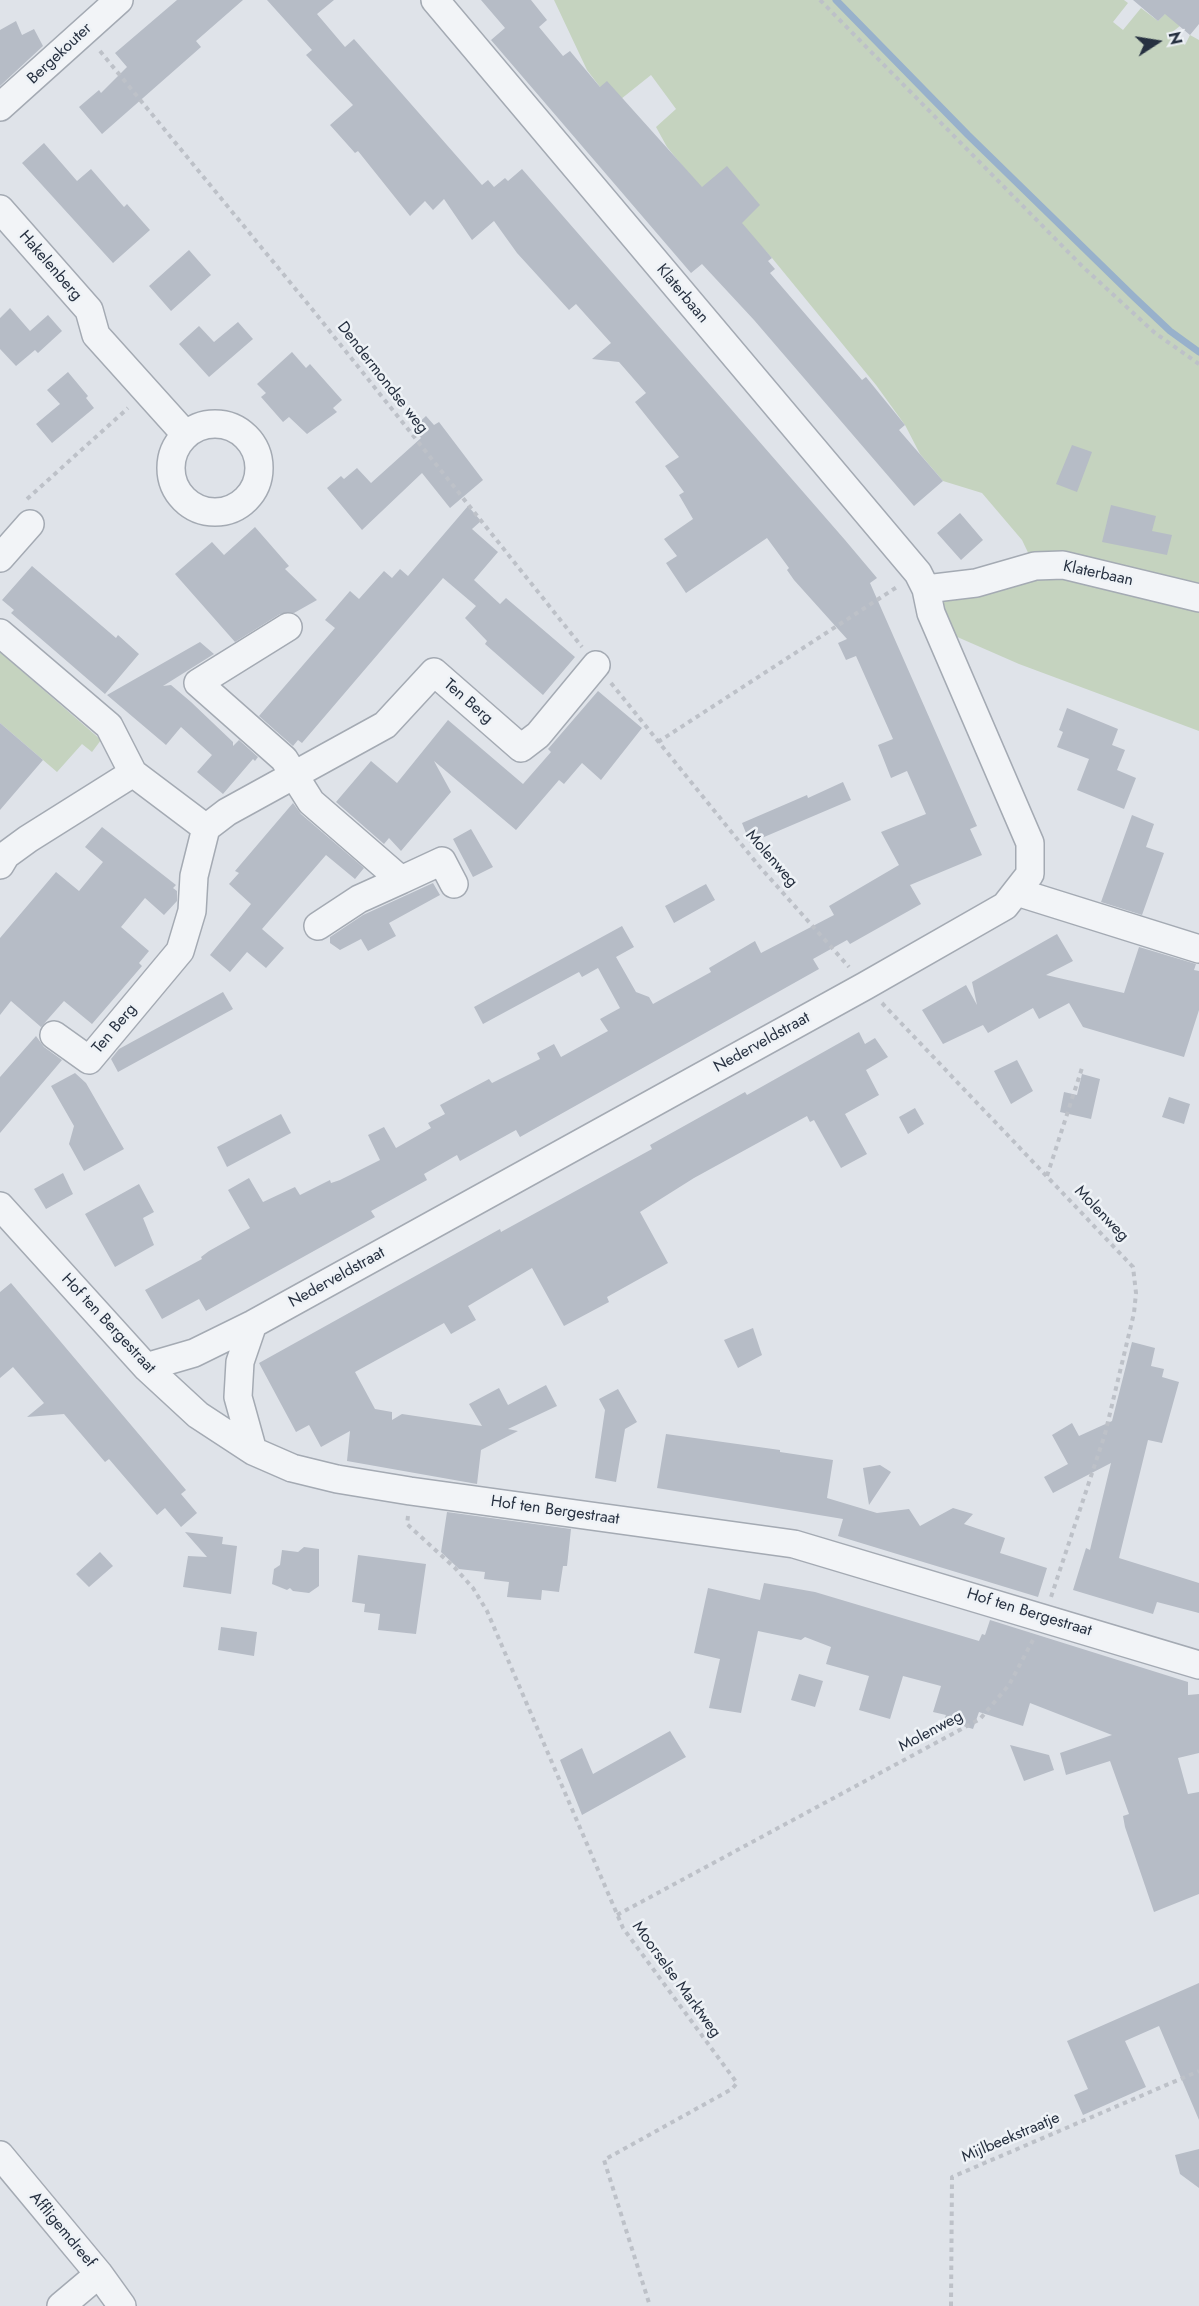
<!DOCTYPE html>
<html>
<head>
<meta charset="utf-8">
<style>
	body { margin:0 }
	#map { position:relative; width:1199px; height:2306px; overflow:hidden; background:#dfe3e9; font-family:Jost,sans-serif }
	canvas { display:block }
	.north { position:absolute; left:1127px; top:12px; width:60px; height:60px; -webkit-text-stroke:4px #eef2f6; paint-order:stroke; rotate:78deg; font-size:16px; font-weight:700; line-height:24px; text-align:center; color:#273141 }
	.north::after { content:''; display:block; margin:auto; width:21px; height:27px; background:#273141; clip-path:polygon(50% 0,100% 100%,50% 72%,0 100%) }
</style>
</head>
<body>
<div id="map">
<canvas width="1199" height="2306"></canvas>
<div class="north">N</div>
</div>
<script>
const g = document.querySelector('canvas').getContext('2d');
g.lineJoin = 'round';
function paint(path, color) { g.fillStyle = color; g.fill(path, 'evenodd'); }
const shape = rows => new Path2D(rows.map(r => 'M' + r).join(''));
function strokePath(path, color, width, dash) { g.strokeStyle = color; g.lineWidth = width; g.lineCap = dash ? 'butt' : 'round'; g.setLineDash(dash || []); g.stroke(path); }
function label(font, color, halo, rows, align = 'center') {
  g.font = font + ' Jost,sans-serif'; g.lineWidth = 5; g.setLineDash([]); g.textBaseline = 'middle'; g.strokeStyle = halo; g.fillStyle = color; for (const [text, x, y, turn = 0] of rows) {
    g.save(); g.translate(x, y); g.rotate((+turn || 0) * Math.PI / 180); g.textAlign = isNaN(turn) ? turn : align; if (halo) g.strokeText(text, 0, 0); g.fillText(text, 0, 0); g.restore();
  }
}
const green = shape([
	[554,0,1124,0,1128,3,1113,22,1123,30,1141,8,1158,21,1175,3,1180,26,1171,33,1185,45,1190,35,1199,40,1199,731,1019,664,939,629,926,589,1034,565,1022,540,982,493,943,481,920,454,905,425,876,385,772,258,762,247,754,254,667,147,656,127,676,109,651,75,621,99,600,87,587,70],
	[0,652,101,740,92,752,82,744,57,772,0,723]
]);
const stream = shape([
	[836,0,968,135,1134,297,1170,331,1199,352]
]);
const building = shape([
	[177,0,243,0,196,41,201,47,102,134,79,107,99,90,101,93,127,67,115,53],
	[267,0,334,0,317,14,345,47,354,39,482,185,488,180,494,187,505,178,508,181,522,169,845,540,877,578,870,583,977,826,970,829,982,855,910,885,921,904,850,944,847,940,813,959,819,969,520,1137,516,1130,460,1161,457,1155,424,1174,427,1180,371,1211,375,1217,206,1311,199,1299,162,1319,145,1290,202,1259,201,1257,209,1251,250,1228,228,1190,249,1178,263,1202,295,1187,300,1195,330,1180,331,1183,340,1180,380,1160,368,1135,384,1127,396,1148,431,1128,428,1123,445,1114,440,1105,489,1079,492,1083,540,1059,537,1053,554,1044,561,1057,608,1031,600,1019,620,1008,598,968,582,977,579,972,483,1024,474,1007,622,926,634,947,616,957,636,992,649,997,653,1004,711,972,709,968,755,941,761,953,834,915,829,906,899,865,881,832,926,814,907,771,891,778,878,745,893,739,856,656,846,660,838,643,847,639,794,580,787,570,789,568,767,538,686,593,666,563,677,556,664,539,693,519,679,495,684,492,665,466,679,457,635,402,646,393,619,362,592,359,611,343,576,304,569,310,517,253,494,221,472,240,444,199,433,210,425,201,410,216,358,151,355,153,330,125,353,105,306,55,312,50],
	[481,0,531,0,547,20,539,27,563,56,570,51,600,87,607,81,702,187,727,166,760,205,742,223,772,258,768,261,775,269,770,273,862,380,866,377,905,425,899,430,943,481,914,506,754,320,702,264,691,273,491,40,505,28],
	[1133,0,1199,0,1199,24,1190,35,1165,14,1158,21],
	[16,21,22,35,34,29,43,46,0,86,0,30],
	[44,143,77,181,91,169,124,207,127,204,150,230,113,263,22,163],
	[189,250,211,275,171,311,149,286],
	[10,308,30,331,48,315,62,331,38,353,35,350,16,366,0,349,0,318],
	[238,322,253,339,209,377,179,344,199,326,214,342],
	[292,352,306,368,310,364,342,400,333,408,337,412,307,434,289,417,283,422,261,397,266,393,257,384],
	[68,372,88,396,86,398,94,408,52,443,36,424,60,404,47,390],
	[426,416,434,425,439,422,483,480,450,508,422,473,362,530,327,488,341,476,344,479,357,468,371,483,421,438,413,428],
	[1072,445,1092,452,1077,492,1056,484],
	[1111,505,1156,516,1152,531,1172,535,1167,555,1102,542],
	[468,506,481,521,472,529,498,552,474,580,500,604,506,598,575,657,543,695,485,644,487,641,465,618,476,606,443,578,302,743,298,740,293,746,259,716,335,628,325,620,350,591,359,599,384,571,392,578,400,569,408,576],
	[960,513,983,540,961,560,937,533],
	[255,527,289,566,285,569,317,600,294,613,280,614,235,642,175,574,212,542,224,555],
	[32,566,116,638,118,635,139,654,105,694,11,613,14,610,2,600],
	[200,642,214,654,163,686,171,685,191,702,233,742,233,746,239,740,258,757,255,761,253,759,223,794,197,772,212,755,181,727,166,745,107,695],
	[598,691,642,728,601,780,582,763,564,784,559,780,516,830,434,761,451,792,401,851,389,838,384,844,336,802,371,761,397,783,448,720,523,784,551,752,548,749],
	[1067,708,1118,729,1112,745,1125,750,1117,770,1136,778,1124,809,1077,790,1089,759,1057,747,1063,732,1059,730],
	[0,723,43,760,0,810],
	[843,782,851,800,750,843,742,823,807,795,808,798],
	[293,803,301,814,364,868,355,879,326,855,262,929,284,948,266,968,247,952,230,972,210,955,251,904,229,884,239,873,235,871],
	[1132,815,1154,824,1146,847,1164,853,1142,915,1101,902],
	[102,827,176,885,173,888,177,891,177,901,164,915,145,898,121,927,149,951,139,963,142,966,92,1024,64,1001,41,1027,11,1001,0,1015,0,938,56,872,79,891,103,862,85,847],
	[471,829,493,867,473,877,453,839],
	[433,883,440,895,389,923,396,936,368,951,361,939,340,950,330,943,330,937,363,915],
	[706,884,715,900,674,923,665,906],
	[1057,934,1073,961,1046,975,1124,993,1139,947,1196,964,1194,970,1199,971,1199,1010,1184,1057,1083,1027,1069,1003,1039,1019,1033,1008,988,1033,983,1025,943,1044,922,1010,966,985,977,1005,972,982],
	[223,992,233,1009,118,1072,111,1059,119,1049],
	[859,1032,865,1044,875,1038,888,1057,866,1070,879,1095,845,1114,867,1154,841,1168,814,1120,810,1122,807,1116,694,1178,640,1212,668,1263,607,1297,609,1302,564,1326,532,1268,468,1306,476,1320,451,1334,444,1323,355,1372,375,1409,392,1412,392,1420,402,1414,482,1426,469,1404,499,1388,508,1405,546,1385,557,1406,508,1429,518,1431,481,1450,477,1484,347,1461,350,1431,321,1447,309,1425,296,1432,259,1363,500,1229,501,1232,652,1149,650,1145,745,1092,747,1095],
	[36,1036,44,1047,62,1060,0,1133,0,1077],
	[1017,1060,1033,1091,1011,1104,994,1071],
	[75,1073,86,1083,124,1149,84,1171,69,1144,74,1126,51,1086],
	[1082,1074,1100,1079,1091,1119,1060,1112,1064,1092,1077,1095],
	[1169,1097,1190,1104,1184,1124,1162,1117],
	[915,1108,924,1124,908,1134,899,1117],
	[281,1114,291,1133,227,1167,217,1147],
	[63,1173,73,1194,46,1209,34,1189],
	[139,1184,154,1212,143,1218,154,1245,115,1267,85,1214],
	[11,1283,186,1490,181,1494,197,1513,181,1527,165,1508,157,1515,109,1459,105,1462,64,1414,27,1417,44,1403,13,1367,0,1378,0,1292],
	[753,1328,762,1355,738,1368,724,1340],
	[1132,1342,1155,1348,1151,1366,1164,1369,1162,1377,1179,1382,1162,1443,1148,1440,1119,1558,1199,1583,1199,1613,1157,1602,1153,1614,1073,1590,1086,1548,1090,1550,1111,1463,1053,1493,1044,1477,1068,1464,1052,1435,1072,1423,1079,1436,1112,1421],
	[618,1389,637,1422,625,1429,616,1482,595,1478,605,1410,599,1399],
	[666,1434,780,1450,780,1452,833,1460,827,1498,877,1513,909,1509,920,1526,953,1508,973,1514,964,1524,1005,1538,1000,1553,1047,1568,1038,1597,838,1536,843,1519,657,1488],
	[880,1465,891,1472,869,1505,863,1468],
	[447,1512,571,1529,567,1566,563,1566,559,1592,542,1590,541,1600,507,1597,509,1582,484,1579,485,1572,459,1569,441,1552],
	[185,1532,223,1537,222,1544,237,1546,231,1594,183,1587,188,1556,207,1557],
	[304,1547,319,1549,319,1586,309,1593,293,1591,290,1588,287,1590,272,1584,274,1569,280,1565,282,1550,298,1552],
	[100,1552,113,1566,89,1587,76,1574],
	[358,1555,426,1564,416,1634,378,1630,380,1614,364,1612,365,1604,352,1602],
	[764,1583,815,1592,979,1641,982,1634,985,1635,990,1620,1188,1682,1188,1695,1199,1694,1199,1753,1178,1758,1188,1794,1199,1792,1199,1894,1154,1912,1125,1827,1123,1816,1129,1814,1110,1761,1066,1775,1060,1753,1112,1735,1030,1703,1023,1726,979,1712,973,1729,944,1720,946,1715,933,1712,941,1686,903,1676,890,1719,859,1710,869,1676,826,1664,831,1647,805,1637,801,1640,758,1631,741,1713,709,1708,720,1659,694,1653,708,1588,760,1600],
	[221,1627,257,1632,254,1656,218,1650],
	[799,1674,823,1681,815,1707,791,1700],
	[670,1731,686,1757,582,1815,560,1760,582,1748,593,1774],
	[1010,1745,1049,1755,1054,1770,1024,1781],
	[1199,1983,1199,2120,1159,2026,1125,2041,1146,2087,1083,2115,1074,2095,1088,2089,1067,2041],
	[1199,2149,1199,2188,1180,2174,1175,2155]
]);
const path = shape([
	[820,0,1082,266,1155,333,1199,364],
	[100,51,312,309,582,647],
	[27,499,128,408],
	[611,683,759,866,849,967],
	[658,742,897,587],
	[882,1003,1133,1267,1136,1293,1134,1313,1105,1434,1051,1597],
	[1047,1176,1082,1068],
	[408,1516,407,1524,455,1568,473,1588,487,1611,623,1928,737,2083,732,2089,604,2160,650,2306],
	[617,1915,980,1719,1009,1685,1033,1640],
	[951,2306,952,2177,1199,2071]
]);
const minor = shape([
	[0,107,119,0],
	[0,209,89,310,96,335,186,435],
	'171 468a44 44 0 1 1 88 0a44 44 0 1 1-88 0Z',
	[0,558,30,524],
	[926,589,976,583,1035,566,1063,565,1199,598],
	[288,627,198,683,284,759,311,802,401,880,442,861,454,884],
	[0,633,109,726,133,773,206,828,227,812,385,725,434,672,521,748,538,735,596,665],
	[0,865,6,855,28,839,133,773],
	[1017,892,1199,949],
	[318,926,359,899,401,880],
	[54,1035,89,1060,180,951,192,911,194,876,206,828],
	[0,1206,146,1367,198,1415,253,1451,292,1468,337,1479,410,1491,794,1544,1199,1665],
	[146,1367,194,1353,253,1324,865,986,1005,906,1030,874,1030,843,931,613,926,589,918,573,435,0],
	[253,1451,238,1397,240,1362,253,1324],
	[0,2155,99,2274,122,2306],
	[61,2306,99,2274]
]);
const streetNames = [
	["Bergekouter",60,54,-43],
	["Hakelenberg",50,266,49],
	["Klaterbaan",682,294,50],
	["Dendermondse weg",382,378,52],
	["Klaterbaan",1098,574,12],
	["Ten Berg",468,702,41],
	["Molenweg",771,859,49],
	["Ten Berg",115,1029,-50],
	["Nederveldstraat",762,1043,-29],
	["Molenweg",1101,1214,46],
	["Nederveldstraat",337,1278,-29],
	["Hof ten Bergestraat",108,1324,47],
	["Hof ten Bergestraat",555,1511,8],
	["Hof ten Bergestraat",1029,1613,17],
	["Molenweg",931,1732,-28],
	["Moorselse Marktweg",676,1980,54],
	["Mijlbeekstraatje",1011,2138,-23],
	["Affligemdreef",62,2230,50]
];
paint(green, '#c5d3bf');
strokePath(stream, '#98b1cb', 7);
paint(building, '#b6bcc6');
strokePath(minor, '#a4aab3', 30);
strokePath(path, '#bdc1c8', 4, [4.5, 4.5]);
strokePath(minor, '#f2f4f7', 27);
label('16px', '#273141', '#eef2f6', streetNames);
</script>
</body>
</html>
